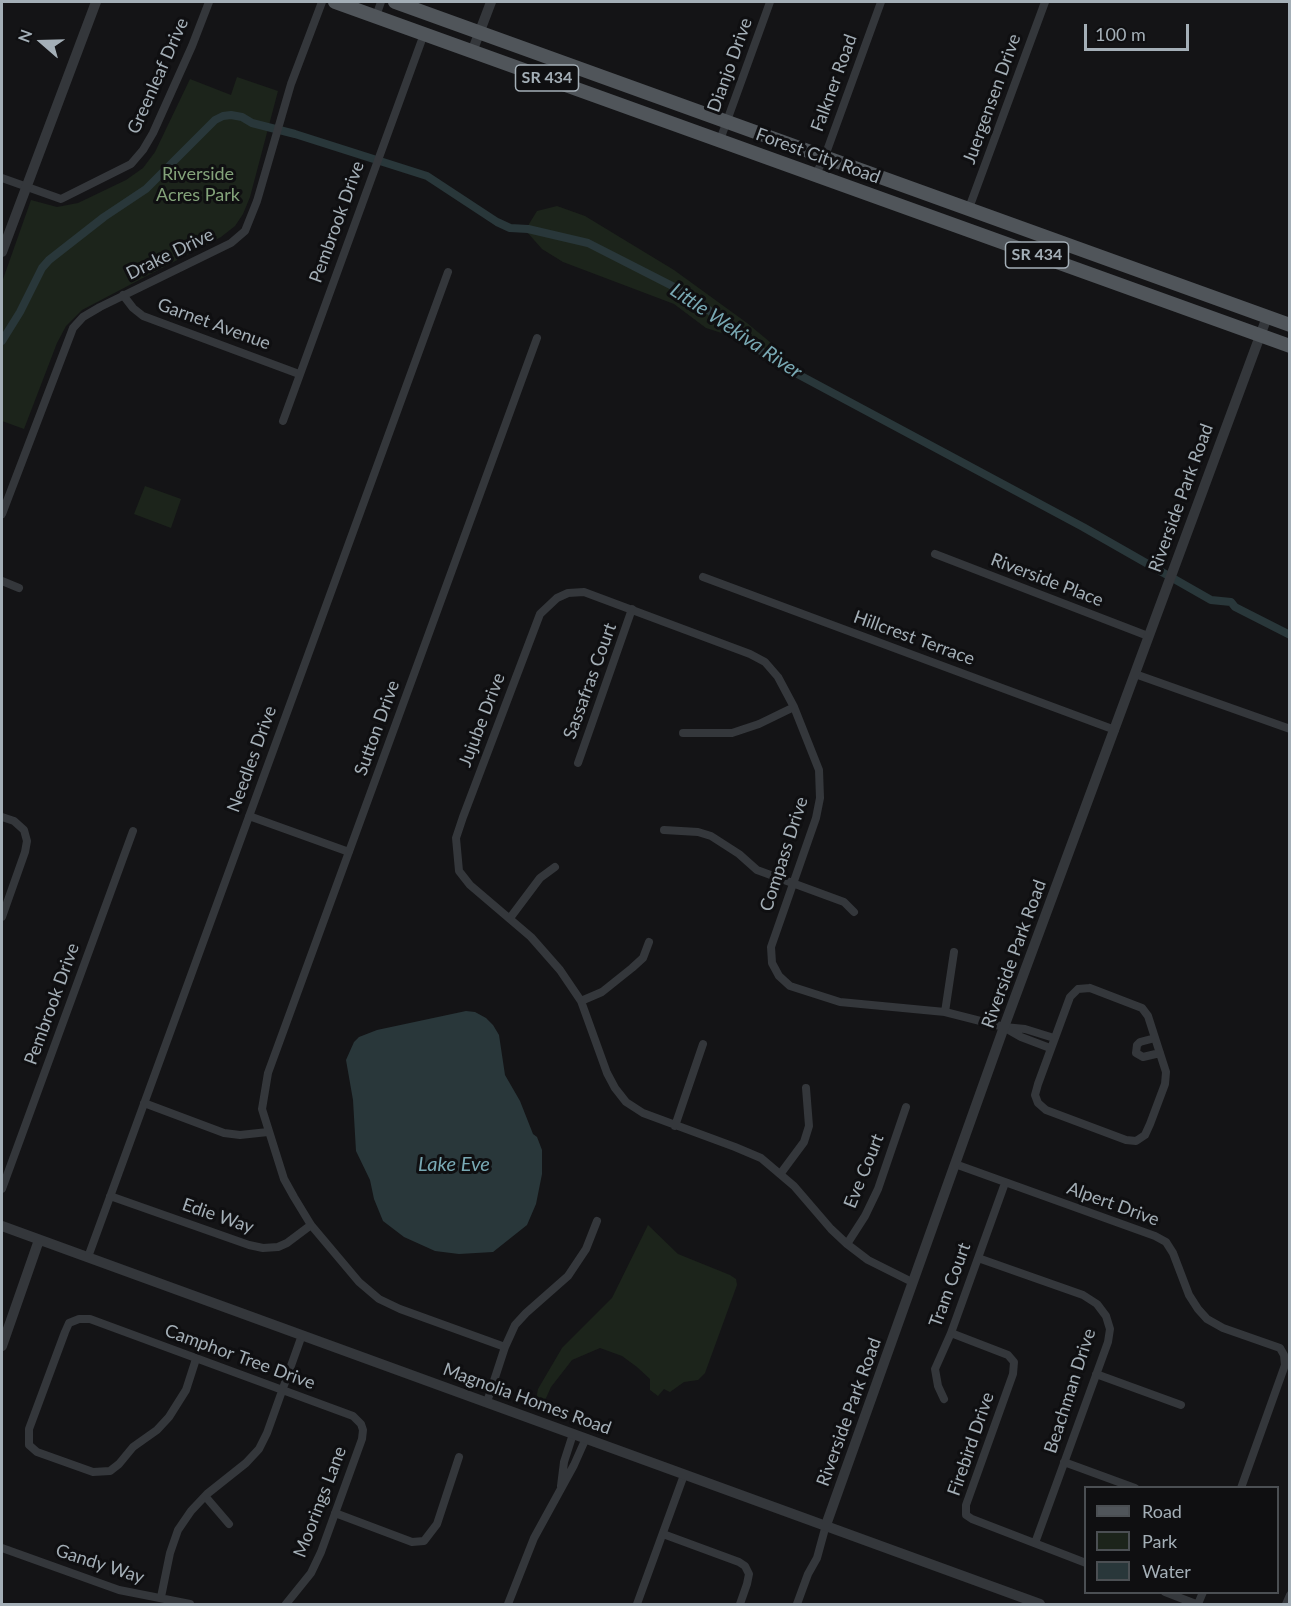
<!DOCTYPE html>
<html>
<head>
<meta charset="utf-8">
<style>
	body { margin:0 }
	#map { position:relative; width:1291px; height:1606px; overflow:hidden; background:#141416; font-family:Lato,sans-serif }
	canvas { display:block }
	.frame { position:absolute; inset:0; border:3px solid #a4afb7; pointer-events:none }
	.legend { position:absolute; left:1084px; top:1486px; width:195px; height:108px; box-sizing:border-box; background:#0f0f11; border:2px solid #4b4f53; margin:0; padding:8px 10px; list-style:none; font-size:18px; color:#a4afb7 }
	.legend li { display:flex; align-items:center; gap:12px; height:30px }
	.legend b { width:30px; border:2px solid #4b4f53 }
	.north { position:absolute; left:12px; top:12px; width:60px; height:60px; -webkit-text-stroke:4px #0f0f11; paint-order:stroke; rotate:290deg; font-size:16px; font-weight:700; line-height:24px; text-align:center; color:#a4afb7 }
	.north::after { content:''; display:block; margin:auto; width:21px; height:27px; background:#a4afb7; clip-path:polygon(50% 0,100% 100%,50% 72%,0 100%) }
	.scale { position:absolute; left:1084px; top:24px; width:105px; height:27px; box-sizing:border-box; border:3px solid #a4afb7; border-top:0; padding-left:8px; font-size:18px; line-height:21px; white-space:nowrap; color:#a4afb7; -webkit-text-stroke:4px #0f0f11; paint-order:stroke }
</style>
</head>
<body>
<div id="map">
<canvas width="1291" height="1606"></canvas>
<div class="frame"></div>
<ul class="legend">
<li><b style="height:8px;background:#50555a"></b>Road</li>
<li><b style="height:16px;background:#1c241b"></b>Park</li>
<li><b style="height:16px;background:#29373a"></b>Water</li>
</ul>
<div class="north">N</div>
<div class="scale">100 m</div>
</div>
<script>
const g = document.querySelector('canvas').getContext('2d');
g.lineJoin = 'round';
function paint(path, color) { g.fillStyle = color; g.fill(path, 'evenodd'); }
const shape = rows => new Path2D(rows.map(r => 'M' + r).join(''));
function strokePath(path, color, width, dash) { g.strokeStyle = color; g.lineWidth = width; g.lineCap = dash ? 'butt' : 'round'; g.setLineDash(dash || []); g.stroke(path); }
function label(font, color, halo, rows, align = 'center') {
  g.font = font + ' Lato,sans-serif'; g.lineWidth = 6; g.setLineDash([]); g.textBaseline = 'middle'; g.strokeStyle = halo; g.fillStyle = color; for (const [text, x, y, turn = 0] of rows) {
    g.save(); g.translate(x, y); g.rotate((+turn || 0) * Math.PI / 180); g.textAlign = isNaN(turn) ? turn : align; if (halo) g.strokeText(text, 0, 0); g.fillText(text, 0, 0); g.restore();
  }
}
const green = shape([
	[237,77,278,91,250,197,243,214,235,226,221,237,82,310,66,326,57,343,24,429,2,421,2,282,31,200,57,207,78,203,126,180,143,168,155,152,190,79,231,95],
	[557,206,585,216,674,270,747,323,776,347,777,360,775,362,763,357,734,337,706,328,674,304,563,262,542,249,527,232,529,224,537,211],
	[145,486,181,499,171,528,134,514],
	[648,1225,678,1254,730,1275,736,1279,737,1285,705,1373,698,1380,684,1382,670,1392,664,1389,658,1396,650,1390,650,1379,637,1367,622,1356,600,1348,572,1360,551,1387,542,1407,535,1405,538,1389,562,1348,612,1298]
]);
const water = shape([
	[466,1011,475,1012,486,1018,493,1025,499,1035,505,1075,520,1101,533,1134,537,1137,542,1150,542,1174,536,1204,527,1225,493,1252,459,1254,435,1251,404,1237,383,1221,374,1199,370,1180,356,1151,353,1100,346,1060,354,1042,359,1037,377,1030]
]);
const canal = shape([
	[2,341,20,312,42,268,49,260,104,217,146,189,215,120,223,116,231,115,242,117,252,123,295,134,427,176,497,222,510,228,528,229,588,243,688,294,775,362,1083,527,1211,600,1231,602,1235,607,1290,635]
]);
const minor = shape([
	[376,16,381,2],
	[720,140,770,2],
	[816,174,825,156,881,2],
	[2,178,61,199,131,164,143,150,153,133,192,46,209,2],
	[969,208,1045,2],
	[123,295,133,308,143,316,299,374],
	[283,421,424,34],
	[2,514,73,328,83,317,100,307,231,243,245,231,257,201,291,84,322,2],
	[935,554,1148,636],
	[703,577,1115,730],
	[2,581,19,588],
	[1135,674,1290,729],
	[683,733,732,733,759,724,794,707],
	[578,763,632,609],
	[249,816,349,852],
	[2,817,14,821,24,830,27,841,25,852,2,917],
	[664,830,698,832,711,836,739,854,757,870,844,902,854,912],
	[510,918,540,878,555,867],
	[1090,988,1142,1008,1148,1016,1166,1072,1165,1084,1150,1124,1145,1135,1136,1141,1126,1140,1046,1110,1038,1103,1035,1095,1038,1084,1070,997,1078,989,1090,988],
	[581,1001,602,992,632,968,643,958,649,942],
	[945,1012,954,952],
	[1007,1029,1021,1037,1050,1048],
	[1155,1038,1140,1042,1137,1045,1136,1053,1143,1057,1160,1053],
	[144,1103,224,1133,240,1135,268,1132],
	[675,1126,703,1044],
	[955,1164,1155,1236,1166,1242,1173,1253,1189,1295,1198,1309,1207,1319,1223,1328,1280,1348,1284,1355,1285,1365,1241,1488],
	[781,1173,804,1142,809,1126,806,1088],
	[2,1189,133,831],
	[110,1196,249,1245,263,1248,278,1247,287,1243,311,1225],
	[847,1244,865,1216,878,1189,906,1107],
	[88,1257,448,272],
	[978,1258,1083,1295,1097,1304,1106,1316,1110,1329,1108,1342,1035,1543],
	[912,1282,868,1260,847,1244,831,1229,794,1186,761,1158,735,1147,643,1113,626,1102,615,1088,607,1073,581,1001,560,970,531,937,470,885,459,871,456,838,463,817,540,614,557,598,568,593,584,592,750,654,765,662,778,677,794,707,819,770,820,798,816,818,771,947,772,963,779,976,790,986,840,1002,945,1012,1004,1027,1025,1029,1054,1038],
	[951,1333,1008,1355,1014,1362,1013,1374,966,1505,966,1515,972,1519,1086,1563],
	[505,1347,400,1309,379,1299,359,1282,311,1225,294,1197,284,1179,262,1109,268,1073,537,338],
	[196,1359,186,1390,169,1417,157,1430,133,1447,119,1464,110,1471,93,1472,37,1452,29,1445,29,1429,65,1332,69,1323,79,1319,90,1319,353,1416,361,1424,363,1430,362,1439,321,1552,311,1573,286,1604],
	[1096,1374,1181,1405],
	[944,1399,938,1386,935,1369,951,1333,1005,1183],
	[487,1402,505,1347,515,1325,526,1313,568,1276,586,1249,597,1221],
	[1064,1462,1135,1488],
	[561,1486,564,1462,573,1434],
	[205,1496,229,1524],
	[335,1513,412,1542,424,1541,437,1524,459,1457],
	[663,1534,739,1562,745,1566,749,1574,747,1584,740,1604],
	[2,1548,119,1590,190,1604],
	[1165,1592,1196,1604],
	[161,1597,170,1553,178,1530,191,1511,207,1494,246,1463,259,1449,267,1433,302,1335],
	[508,1604,534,1538,574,1465,586,1438],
	[637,1604,684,1475],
	[797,1604,808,1574,817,1558,826,1525],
	[1198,1604,1203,1592],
	[1286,1604,1290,1595]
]);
const tertiary = shape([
	[472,52,491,2],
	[2,252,96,2],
	[2,1226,1040,1604],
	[2,1346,39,1240],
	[826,1525,1004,1027,1267,317]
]);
const primary = shape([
	[335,2,1290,346],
	[395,2,1290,325]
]);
const shields = [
	[547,78,63],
	[1037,255,63]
];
const shieldNames = [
	["SR 434",547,78],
	["SR 434",1037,255]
];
const streetNames = [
	["Dianjo Drive",730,65,-70],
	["Greenleaf Drive",158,76,-66],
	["Falkner Road",834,83,-70],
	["Juergensen Drive",992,99,-70],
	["Forest City Road",818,156,20],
	["Pembrook Drive",337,222,-70],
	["Drake Drive",170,254,-26],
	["Garnet Avenue",214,324,20],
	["Riverside Park Road",1181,498,-70],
	["Riverside Place",1047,580,21],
	["Hillcrest Terrace",914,638,20],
	["Sassafras Court",590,681,-70],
	["Jujube Drive",482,720,-69],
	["Sutton Drive",377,728,-70],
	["Needles Drive",252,759,-70],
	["Compass Drive",784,854,-72],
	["Riverside Park Road",1014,954,-70],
	["Pembrook Drive",52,1004,-70],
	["Eve Court",864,1171,-68],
	["Alpert Drive",1113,1204,20],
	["Edie Way",218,1216,19],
	["Tram Court",950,1285,-70],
	["Camphor Tree Drive",240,1357,20],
	["Beachman Drive",1070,1391,-72],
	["Magnolia Homes Road",527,1399,20],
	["Riverside Park Road",849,1412,-70],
	["Firebird Drive",971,1444,-71],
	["Moorings Lane",320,1502,-69],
	["Gandy Way",100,1564,18]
];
const parkNames = [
	["Riverside",198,174],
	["Acres Park",198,195]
];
const waterNames = [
	["Little Wekiva River",736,331,34],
	["Lake Eve",454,1165]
];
paint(green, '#1c241b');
paint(water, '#29373a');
strokePath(canal, '#29373a', 8);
strokePath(minor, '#34373b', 8);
strokePath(tertiary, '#34373b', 10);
strokePath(primary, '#50555a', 14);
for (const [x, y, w] of shields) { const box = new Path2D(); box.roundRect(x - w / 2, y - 13, w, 26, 4.5); g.fillStyle = '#0f0f11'; g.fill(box); strokePath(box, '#a4afb7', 1.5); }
label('bold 16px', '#a4afb7', null, shieldNames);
label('18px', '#a4afb7', '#0f0f11', streetNames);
label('18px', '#83a37a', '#0f0f11', parkNames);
label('italic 20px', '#79a9b4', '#0f0f11', waterNames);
</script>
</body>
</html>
